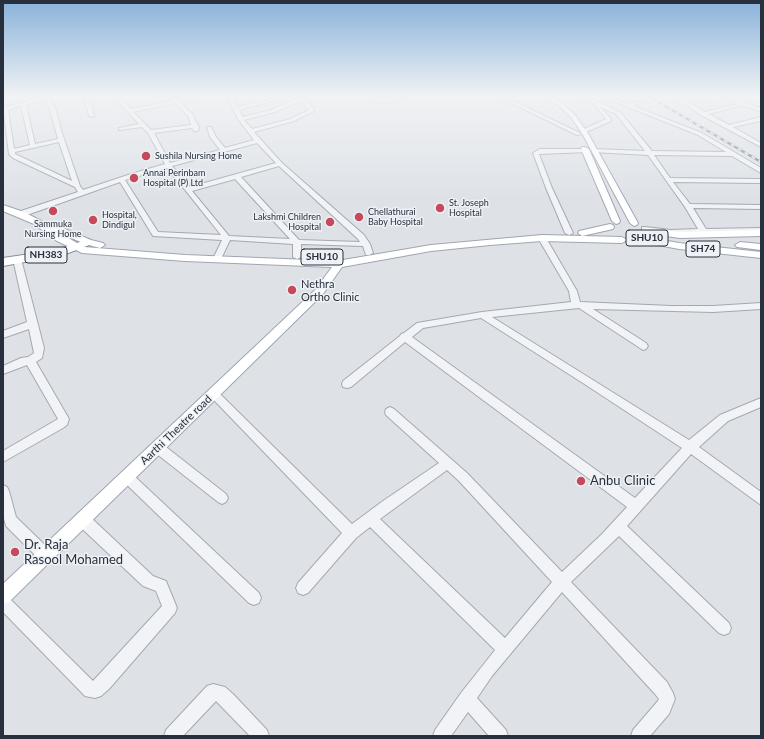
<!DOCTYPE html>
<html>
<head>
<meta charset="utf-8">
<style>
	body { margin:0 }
	#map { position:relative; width:764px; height:739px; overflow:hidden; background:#dee2e7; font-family:Lato,sans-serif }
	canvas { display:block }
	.frame { position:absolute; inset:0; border:4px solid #28303d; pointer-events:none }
</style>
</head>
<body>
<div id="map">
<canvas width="764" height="739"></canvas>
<div class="frame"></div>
</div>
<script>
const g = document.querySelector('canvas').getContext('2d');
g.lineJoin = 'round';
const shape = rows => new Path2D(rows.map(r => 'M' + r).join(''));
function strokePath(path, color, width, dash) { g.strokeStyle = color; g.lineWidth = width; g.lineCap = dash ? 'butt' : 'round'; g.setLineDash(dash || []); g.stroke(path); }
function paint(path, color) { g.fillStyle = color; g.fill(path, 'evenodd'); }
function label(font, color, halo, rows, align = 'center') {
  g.font = font + ' Lato,sans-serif'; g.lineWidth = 3; g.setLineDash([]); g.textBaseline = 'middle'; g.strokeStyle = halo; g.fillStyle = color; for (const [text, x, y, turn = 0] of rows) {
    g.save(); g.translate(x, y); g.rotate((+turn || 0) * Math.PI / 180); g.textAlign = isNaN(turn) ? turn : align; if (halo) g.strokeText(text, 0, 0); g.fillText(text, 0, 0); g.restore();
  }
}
const minor = shape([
	[44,96,52,96,50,98,56,110,61,130,80,186,83,190,131,174,165,164,148,133,142,127,119,130,119,128,139,124,113,96,118,96,131,109,173,101,170,98,173,96,178,100,200,96,200,98,180,102,193,115,197,124,199,126,198,131,194,131,192,128,154,133,170,163,220,150,210,137,207,127,211,127,216,137,225,148,254,140,238,119,227,96,232,96,237,107,273,98,276,100,239,110,243,117,271,110,297,98,296,96,301,96,314,109,314,111,294,121,254,132,282,163,364,235,370,244,373,253,369,255,366,255,363,246,301,244,301,257,297,259,293,257,293,244,230,240,220,261,214,261,213,259,222,240,153,236,120,182,24,216,18,216,18,212,78,192,75,187,13,158,9,154,3,105,6,107,44,96],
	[45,99,50,110,58,139,35,144,26,105,45,99],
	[300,101,309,110,290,119,252,129,244,120,275,112,300,101],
	[175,103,188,116,191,125,151,130,133,112,175,103],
	[21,106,30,145,14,149,8,110,21,106],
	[59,142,72,181,15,154,15,152,59,142],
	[257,143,276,163,190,187,172,166,257,143],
	[279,166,358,239,360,242,299,240,241,177,279,166],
	[167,168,186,191,221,235,158,232,125,180,167,168],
	[235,179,290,239,229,236,192,191,235,179],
	[82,96,87,96,92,104,94,117,89,116,86,104,82,96],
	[370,96,376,96,384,99,401,96,411,96,384,103,377,101,370,96],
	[497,96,503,96,582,134,577,135,497,96],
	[579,96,585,96,620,112,652,151,726,152,698,135,601,96,608,96,628,104,645,99,645,101,633,106,702,133,761,168,761,173,732,156,654,155,670,178,761,179,761,183,673,182,690,204,761,205,761,209,693,208,706,229,761,228,761,232,671,234,642,231,642,227,645,227,671,230,698,229,685,207,648,155,592,152,592,150,594,149,645,151,616,114,600,107,611,119,611,121,586,132,582,132,582,130,606,119,593,103,579,96],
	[671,96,677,96,684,100,702,96,711,96,688,102,705,112,738,104,718,96,730,97,738,96,738,98,735,99,761,108,761,112,743,105,709,114,729,125,761,117,761,121,733,127,761,143,761,147,701,115,671,96],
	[586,149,588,150,588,152,539,154,552,188,573,233,569,235,565,233,546,188,533,153,540,149,586,149],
	[539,236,545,236,546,238,577,291,580,302,671,306,713,306,761,303,761,309,713,312,593,309,646,343,648,346,646,349,643,350,579,308,492,317,689,440,720,415,761,398,761,407,728,421,699,447,761,492,761,505,691,454,627,526,729,623,731,628,729,633,724,635,719,633,619,536,571,582,667,682,673,693,675,699,669,714,650,736,631,736,633,730,657,702,659,699,655,694,562,592,492,676,477,698,506,730,508,736,489,736,468,712,451,736,433,736,435,730,461,693,495,650,370,527,356,538,308,593,303,595,298,593,296,588,298,583,342,533,209,395,210,392,214,391,218,392,352,524,383,501,439,463,386,415,385,412,386,409,390,407,394,409,467,473,562,572,602,534,627,507,405,342,351,387,347,388,343,387,342,384,343,381,400,336,401,334,404,333,417,323,482,312,571,302,569,291,538,238,539,236],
	[481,318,586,385,682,448,635,498,412,337,423,328,481,318],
	[447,470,459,481,552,582,505,638,380,519,447,470],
	[17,256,21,259,44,348,42,358,36,362,69,419,67,425,63,428,3,462,3,451,58,419,27,365,3,374,3,366,21,358,28,357,34,353,29,329,3,338,3,331,27,322,13,259,17,256],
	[157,442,161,443,226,494,228,498,226,502,222,504,218,502,153,451,151,447,153,443,157,442],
	[127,471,131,473,259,593,261,598,259,603,254,605,249,603,123,481,121,477,123,473,127,471],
	[3,485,7,487,9,491,16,517,50,550,52,555,50,560,45,562,40,560,6,526,3,515,3,485],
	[82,513,87,514,153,576,166,581,177,608,175,613,109,689,101,696,95,698,85,696,3,612,3,595,8,597,93,681,162,606,156,591,143,586,77,524,76,519,77,514,82,513],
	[213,684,225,687,233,694,267,730,269,736,250,736,216,701,183,736,164,736,166,730,207,686,213,684]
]);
const major = shape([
	[542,96,550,96,562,103,575,115,589,135,638,223,637,225,634,226,630,223,583,135,571,117,558,105,542,96],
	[582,147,585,147,589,149,620,221,619,223,616,224,612,221,581,149,582,147],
	[3,205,24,212,45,223,51,223,91,240,103,243,105,245,100,248,85,244,56,231,84,247,185,255,334,261,335,256,338,255,341,256,343,260,431,245,542,235,622,237,627,240,622,243,542,241,490,245,431,251,342,267,323,294,9,602,3,604,3,584,315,290,332,267,185,261,82,253,57,241,34,224,3,211,3,205],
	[610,224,613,225,614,227,613,229,582,236,578,233,579,231,610,224],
	[647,228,680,232,761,230,761,236,680,238,644,233,643,231,647,228],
	[645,237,679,243,761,252,761,258,679,249,642,242,640,240,642,238,645,237],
	[740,242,761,244,761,250,737,247,735,245,740,242]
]);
const highway = shape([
	[88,239,93,242,92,244,63,255,3,266,3,258,57,250,88,239]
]);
const rail = shape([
	[648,96,761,162]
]);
const markers = [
	[146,156,5,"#c64a5b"],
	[134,178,5,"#c64a5b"],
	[440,208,5,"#c64a5b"],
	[53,211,5,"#c64a5b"],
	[359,217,5,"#c64a5b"],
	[93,220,5,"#c64a5b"],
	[330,222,5,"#c64a5b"],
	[292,290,5,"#c64a5b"],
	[581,481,5,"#c64a5b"],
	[15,552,5,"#c64a5b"]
];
const farPoinames = [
	["Sushila Nursing Home",155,156],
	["Annai Perinbam",143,173],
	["Hospital (P) Ltd",143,183],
	["St. Joseph",449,203],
	["Hospital",449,213],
	["Chellathurai",368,212],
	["Baby Hospital",368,222],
	["Hospital,",102,215],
	["Dindigul",102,225],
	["Lakshmi Children",321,217,"right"],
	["Hospital",321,227,"right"],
	["Sammuka",53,224,"center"],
	["Nursing Home",53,234,"center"]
];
const shields = [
	[647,238,42],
	[703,249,34],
	[46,255,42],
	[322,257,42]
];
const shieldNames = [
	["SHU10",647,238],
	["SH74",703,249],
	["NH383",46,255],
	["SHU10",322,257]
];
const poiNames = [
	["Nethra",301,284],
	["Ortho Clinic",301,297]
];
const streetNames = [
	["Aarthi Theatre road",176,430,-44]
];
const nearPoinames = [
	["Anbu Clinic",590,481],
	["Dr. Raja",24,545],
	["Rasool Mohamed",24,560]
];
strokePath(minor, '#a4a9b1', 2);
strokePath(major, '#9fa6b2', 2);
strokePath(highway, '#878f9d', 2);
paint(minor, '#f1f3f6');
paint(major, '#fff');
paint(highway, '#fff');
strokePath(rail, '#798190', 2.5);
strokePath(rail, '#eef1f5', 1.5, [4]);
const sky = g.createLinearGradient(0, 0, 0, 200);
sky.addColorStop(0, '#89b2da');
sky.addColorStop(0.48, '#f0f2f4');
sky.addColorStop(1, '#f0f2f400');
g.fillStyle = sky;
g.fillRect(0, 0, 764, 200);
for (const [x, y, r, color] of markers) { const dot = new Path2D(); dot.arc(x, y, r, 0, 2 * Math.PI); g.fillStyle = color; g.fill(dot); strokePath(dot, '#eef1f5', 1.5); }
label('9px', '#28303d', '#eef1f5', farPoinames, 'left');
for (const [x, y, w] of shields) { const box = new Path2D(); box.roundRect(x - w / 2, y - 8, w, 16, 3); g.fillStyle = '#eef1f5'; g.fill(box); strokePath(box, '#28303d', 1); }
label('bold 10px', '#28303d', null, shieldNames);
label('11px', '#28303d', '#eef1f5', poiNames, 'left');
label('11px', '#28303d', '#eef1f5', streetNames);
label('13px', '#28303d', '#eef1f5', nearPoinames, 'left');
</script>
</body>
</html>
